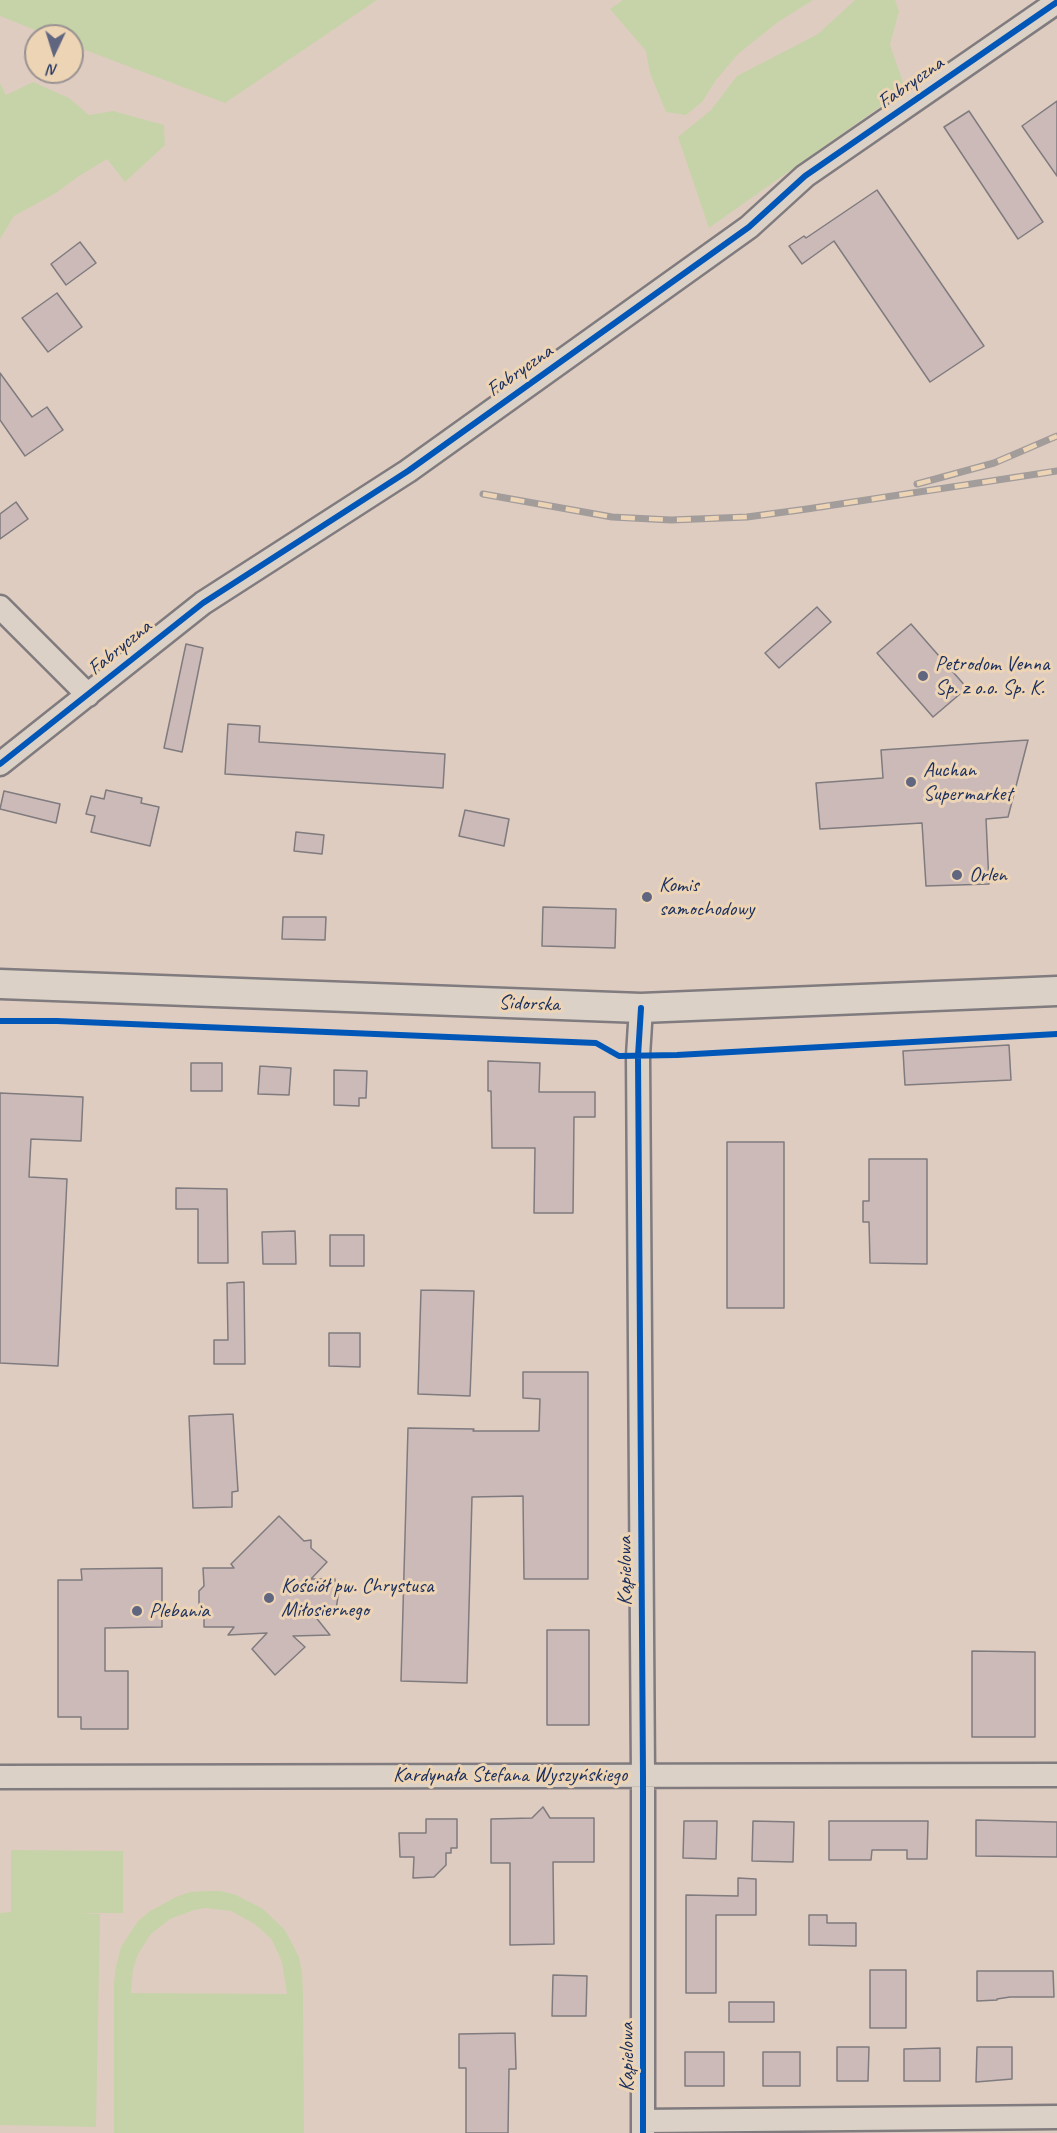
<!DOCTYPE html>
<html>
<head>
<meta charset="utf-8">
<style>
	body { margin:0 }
	#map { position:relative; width:1057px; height:2133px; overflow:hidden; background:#dfccc0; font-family:Caveat,sans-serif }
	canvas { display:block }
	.north { position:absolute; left:24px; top:24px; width:60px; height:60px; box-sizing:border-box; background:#edd4b5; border:2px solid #999292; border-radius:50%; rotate:184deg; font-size:16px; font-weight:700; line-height:24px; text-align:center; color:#1b2f5e }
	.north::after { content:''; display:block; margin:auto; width:21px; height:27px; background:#606680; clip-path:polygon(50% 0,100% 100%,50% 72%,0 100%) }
</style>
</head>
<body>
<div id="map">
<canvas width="1057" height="2133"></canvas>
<div class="north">N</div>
</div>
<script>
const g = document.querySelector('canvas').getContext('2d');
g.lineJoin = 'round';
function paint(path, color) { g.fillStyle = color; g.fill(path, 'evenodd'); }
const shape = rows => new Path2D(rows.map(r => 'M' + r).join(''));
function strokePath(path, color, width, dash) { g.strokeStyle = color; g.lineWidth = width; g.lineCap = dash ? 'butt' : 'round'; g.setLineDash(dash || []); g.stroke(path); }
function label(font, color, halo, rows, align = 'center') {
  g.font = font + ' Caveat,sans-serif'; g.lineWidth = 6; g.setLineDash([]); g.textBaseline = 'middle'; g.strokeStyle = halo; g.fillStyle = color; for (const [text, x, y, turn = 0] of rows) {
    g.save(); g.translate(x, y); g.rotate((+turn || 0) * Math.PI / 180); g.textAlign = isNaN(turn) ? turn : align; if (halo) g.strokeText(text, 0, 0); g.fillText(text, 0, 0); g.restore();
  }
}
const green = shape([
	[0,0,377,0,225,103,72,45,72,36,50,36,0,16],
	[623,0,813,0,778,22,738,54,716,80,702,102,686,115,666,112,650,73,646,51,610,9],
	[855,0,895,0,899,11,890,45,903,82,884,104,709,228,678,137,711,110,737,76,818,34],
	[33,82,69,98,89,115,113,111,164,125,165,145,125,182,107,159,76,178,56,193,14,216,0,239,0,83,6,95],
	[11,1850,123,1851,123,1913,78,1913,100,1914,96,2127,0,2125,0,1913,11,1912],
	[206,1891,221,1891,236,1895,263,1909,285,1930,299,1957,302,1972,303,1996,304,2133,114,2133,114,1982,116,1966,121,1947,138,1921,150,1911,176,1897,190,1892],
	[206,1908,231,1911,253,1923,263,1931,272,1940,282,1962,287,1994,131,1993,133,1969,138,1954,151,1934,170,1919,194,1910]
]);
const building = shape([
	[1057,101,1057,176,1022,126,1057,101],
	[969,111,1043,222,1018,239,944,127,969,111],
	[877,190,984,346,930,382,834,241,802,264,789,246,804,236,806,238,877,190],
	[80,242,96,263,66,285,51,264,80,242],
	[57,293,82,327,48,352,22,318,57,293],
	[0,373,32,417,47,407,63,430,25,456,0,420,0,373],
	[16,502,28,519,0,539,0,514,16,502],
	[817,607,831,622,779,668,765,653,817,607],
	[911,624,967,688,933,717,877,653,911,624],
	[186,644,203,648,182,752,164,748,186,644],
	[228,724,260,726,259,742,445,754,443,788,225,774,228,724],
	[1028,740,1008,817,986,819,989,884,926,886,922,823,820,829,816,783,883,778,881,750,1028,740],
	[106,790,142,798,141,803,159,807,150,846,91,832,95,816,86,814,91,796,104,799,106,790],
	[4,791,60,804,56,823,0,809,4,791],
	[465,810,509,819,504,846,459,836,465,810],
	[296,832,324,835,322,854,294,851,296,832],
	[543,907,616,909,615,948,542,946,543,907],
	[283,917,326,917,325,940,282,939,283,917],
	[1009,1045,1011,1080,905,1085,903,1051,1009,1045],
	[488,1061,540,1063,539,1092,595,1092,595,1117,574,1117,573,1213,534,1213,535,1148,492,1148,491,1091,488,1091,488,1061],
	[191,1063,222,1063,222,1091,191,1091,191,1063],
	[260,1066,291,1068,289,1095,258,1094,260,1066],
	[334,1070,367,1071,366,1098,359,1098,359,1106,334,1105,334,1070],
	[0,1093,83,1097,81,1141,31,1139,29,1177,67,1179,58,1366,0,1363,0,1093],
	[727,1142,784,1142,784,1308,727,1308,727,1142],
	[869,1159,927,1159,927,1264,870,1263,869,1222,863,1222,863,1201,869,1201,869,1159],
	[176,1188,227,1189,228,1263,198,1263,198,1209,176,1209,176,1188],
	[295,1231,296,1264,263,1264,262,1232,295,1231],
	[330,1235,364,1235,364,1266,330,1266,330,1235],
	[244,1282,245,1364,214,1364,214,1340,228,1340,227,1283,244,1282],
	[421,1290,474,1291,470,1396,418,1394,421,1290],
	[329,1333,360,1333,360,1367,329,1366,329,1333],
	[523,1372,588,1372,588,1579,524,1579,523,1496,472,1497,467,1683,401,1681,408,1428,474,1429,473,1431,539,1431,540,1399,523,1398,523,1372],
	[233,1414,238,1491,232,1492,232,1507,193,1508,189,1416,233,1414],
	[279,1516,304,1541,311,1540,311,1548,327,1562,311,1579,335,1579,335,1587,339,1591,335,1615,314,1615,330,1635,293,1636,305,1647,275,1675,252,1649,267,1633,228,1635,234,1627,204,1627,204,1608,199,1604,199,1591,204,1586,203,1568,234,1568,231,1564,279,1516],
	[162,1568,162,1627,105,1628,105,1671,128,1671,128,1729,81,1729,81,1717,58,1717,58,1580,82,1580,81,1569,162,1568],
	[547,1630,589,1630,589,1725,547,1725,547,1630],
	[972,1651,1035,1652,1035,1737,972,1737,972,1651],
	[543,1807,550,1818,594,1818,594,1862,553,1862,554,1944,510,1945,510,1863,491,1863,491,1819,532,1818,543,1807],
	[426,1819,457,1819,457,1848,451,1848,451,1853,446,1853,446,1865,434,1877,413,1878,414,1857,400,1857,399,1833,426,1833,426,1819],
	[976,1820,1057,1822,1057,1857,976,1856,976,1820],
	[684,1821,717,1821,716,1859,683,1858,684,1821],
	[753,1821,794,1822,793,1862,752,1861,753,1821],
	[829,1821,928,1821,927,1859,907,1859,907,1850,872,1850,871,1860,829,1860,829,1821],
	[738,1878,756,1879,756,1915,716,1915,716,1993,686,1993,686,1895,738,1896,738,1878],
	[809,1915,827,1915,827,1923,856,1923,856,1946,809,1945,809,1915],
	[870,1970,906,1970,906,2028,870,2028,870,1970],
	[977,1971,1053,1971,1054,1997,1010,1997,997,1999,997,2000,977,2001,977,1971],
	[553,1975,587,1976,586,2016,552,2016,553,1975],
	[729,2002,774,2002,774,2022,729,2022,729,2002],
	[515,2033,516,2069,509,2069,508,2133,466,2133,466,2068,459,2068,459,2034,515,2033],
	[837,2047,869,2047,868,2081,837,2081,837,2047],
	[977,2047,1012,2047,1012,2079,976,2082,977,2047],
	[940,2048,940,2081,904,2081,904,2049,940,2048],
	[685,2052,724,2052,724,2086,685,2086,685,2052],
	[763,2052,800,2052,800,2086,763,2086,763,2052]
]);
const minor = shape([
	[0,607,88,695],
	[0,764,203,603,408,471,749,227,805,176,1057,2],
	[641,1008,638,1056,643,1775,643,2133],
	[0,1777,1057,1775],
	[643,2121,1057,2117]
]);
const tertiary = shape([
	[0,984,641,1008,1057,991]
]);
const rail = shape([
	[917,484,994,463,1057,436],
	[483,494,612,517,671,520,747,517,807,509,1057,471]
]);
const cycleway = shape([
	[0,764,203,603,408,471,749,227,805,176,1057,2],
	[641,1008,638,1056,643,1775,643,2133],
	[0,1021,57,1021,596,1043,619,1056,677,1055,1057,1034]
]);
const markers = [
	[923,676,6,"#606680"],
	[911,782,6,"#606680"],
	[957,875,6,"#606680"],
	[647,897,6,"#606680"],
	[269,1598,6,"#606680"],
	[137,1611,6,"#606680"]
];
const streetNames = [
	["Fabryczna",911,83,-35],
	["Fabryczna",520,371,-35],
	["Fabryczna",120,648,-39],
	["Sidorska",529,1004,2],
	["Kąpielowa",625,1571,-90],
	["Kardynała Stefana Wyszyńskiego",510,1775],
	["Kąpielowa",627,2057,-90]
];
const poiNames = [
	["Petrodom Venna",935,664],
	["Sp. z o.o. Sp. K.",935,688],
	["Auchan",923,770],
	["Supermarket",923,794],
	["Orlen",969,875],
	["Komis",659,885],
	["samochodowy",659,909],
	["Kościół pw. Chrystusa",281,1586],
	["Miłosiernego",281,1610],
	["Plebania",149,1611]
];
paint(green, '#c6d3a8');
paint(building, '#ccbab9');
strokePath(building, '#7f7b7e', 1.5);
strokePath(minor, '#7f7b7e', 27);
strokePath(tertiary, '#7f7b7e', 33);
strokePath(minor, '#dcd1c6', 22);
strokePath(tertiary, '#dcd1c6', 28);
strokePath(rail, '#a29c9b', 7);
strokePath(rail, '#edd4b5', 4.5, [14]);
strokePath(cycleway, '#0057b8', 6);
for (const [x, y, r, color] of markers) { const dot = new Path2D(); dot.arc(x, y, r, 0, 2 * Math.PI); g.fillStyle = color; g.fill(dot); strokePath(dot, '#edd4b5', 2); }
label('21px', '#1b2f5e', '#edd4b5', streetNames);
label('21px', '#1b2f5e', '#edd4b5', poiNames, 'left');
</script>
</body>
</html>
